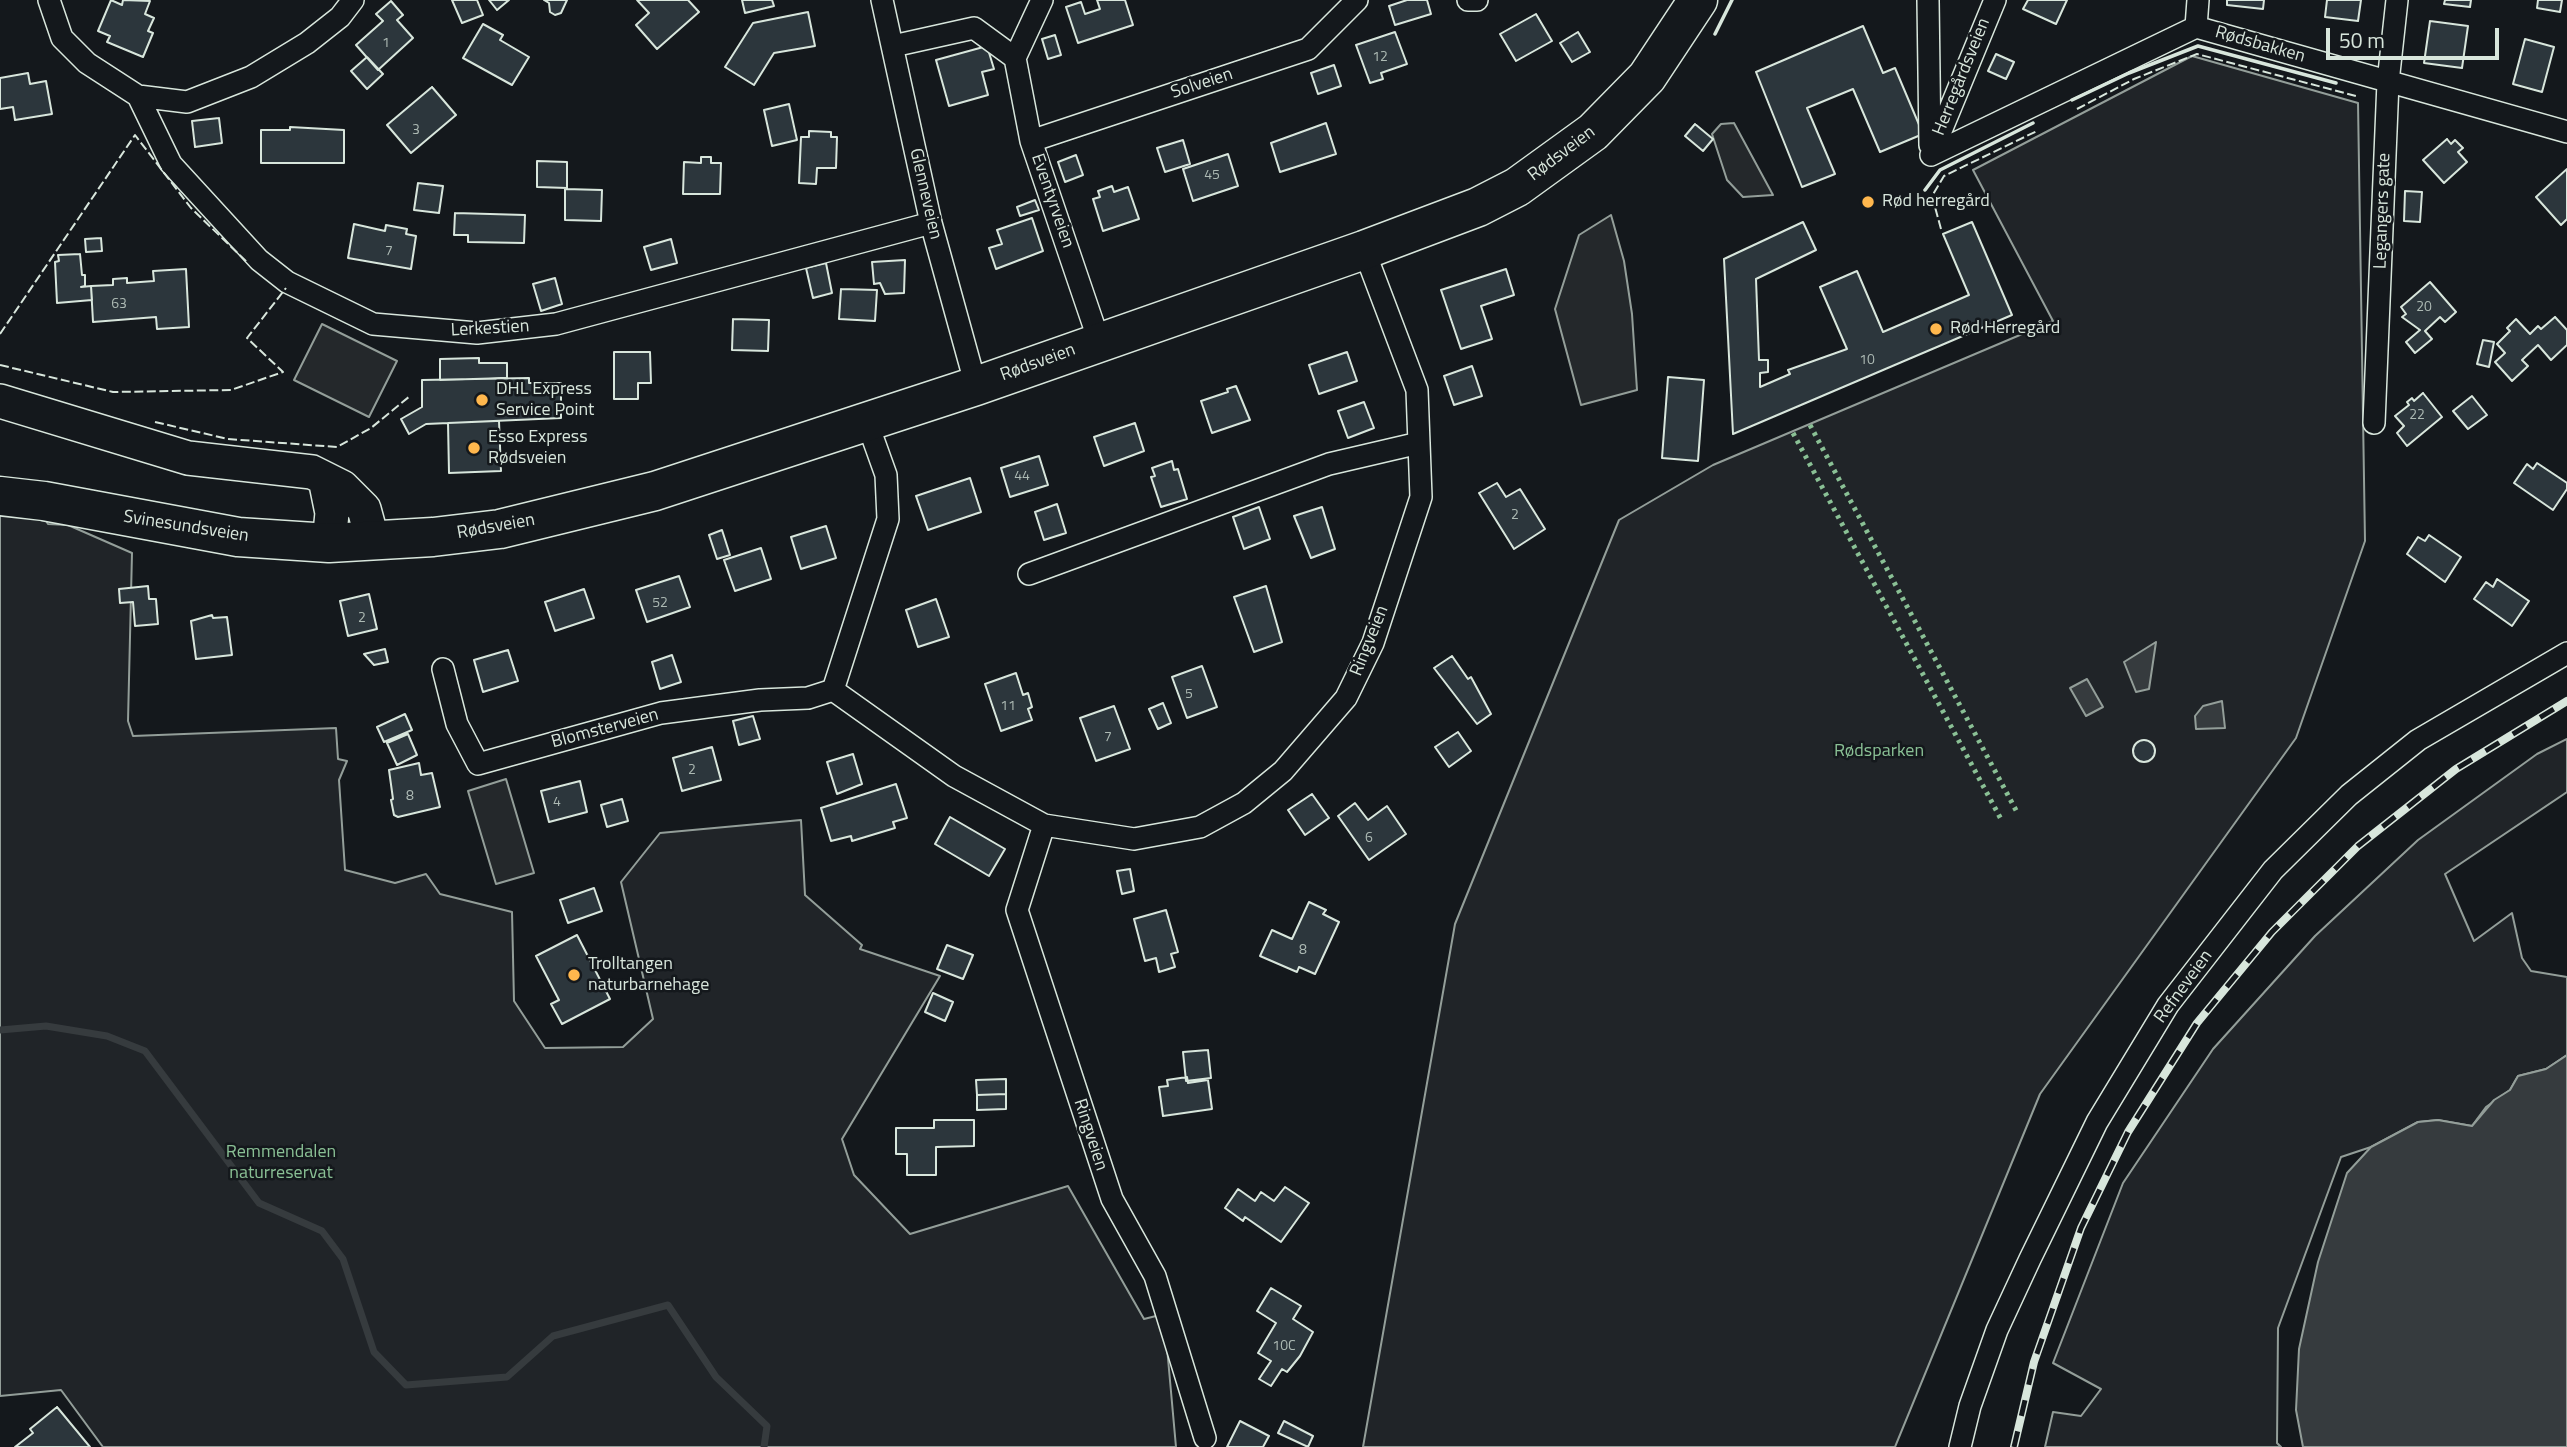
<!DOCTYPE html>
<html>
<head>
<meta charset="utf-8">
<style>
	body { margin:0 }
	#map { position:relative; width:2567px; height:1447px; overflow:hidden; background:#14181c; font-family:"Titillium Web",sans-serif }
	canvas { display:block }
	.scale { position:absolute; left:2326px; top:28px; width:173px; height:32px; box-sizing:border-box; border:4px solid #d8e6dc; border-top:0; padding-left:9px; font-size:21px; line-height:24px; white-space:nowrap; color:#d8e6dc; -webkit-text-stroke:5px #14181c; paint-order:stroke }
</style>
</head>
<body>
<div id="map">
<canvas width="2567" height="1447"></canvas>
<div class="scale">50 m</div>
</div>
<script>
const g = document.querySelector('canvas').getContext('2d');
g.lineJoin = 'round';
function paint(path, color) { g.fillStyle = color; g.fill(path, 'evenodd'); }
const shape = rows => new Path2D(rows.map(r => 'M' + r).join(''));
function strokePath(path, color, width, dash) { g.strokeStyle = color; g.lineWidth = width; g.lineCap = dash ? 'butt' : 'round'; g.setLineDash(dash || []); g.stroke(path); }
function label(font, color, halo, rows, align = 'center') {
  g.font = font + ' "Titillium Web",sans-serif'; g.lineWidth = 5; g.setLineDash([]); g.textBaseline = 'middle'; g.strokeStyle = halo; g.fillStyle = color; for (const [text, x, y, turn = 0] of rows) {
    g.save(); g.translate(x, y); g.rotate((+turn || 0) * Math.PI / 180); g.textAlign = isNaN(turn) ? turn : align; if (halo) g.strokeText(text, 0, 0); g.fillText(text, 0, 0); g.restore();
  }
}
const green = shape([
	[2192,56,2358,103,2365,541,2296,738,2040,1094,1895,1447,1363,1447,1455,924,1619,520,1713,465,2053,321,1973,170,2192,56],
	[0,514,45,519,48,524,68,525,132,553,128,721,133,736,336,728,338,759,347,761,339,780,345,870,395,883,426,874,440,894,512,912,514,1001,545,1048,623,1047,653,1019,621,882,660,833,801,820,805,895,862,945,860,949,940,976,842,1139,854,1175,910,1234,1068,1186,1144,1319,1164,1314,1176,1447,103,1447,61,1390,0,1396,0,514],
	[2567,739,2567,792,2445,874,2474,941,2512,913,2522,958,2531,971,2567,977,2567,1055,2546,1069,2518,1076,2510,1090,2486,1107,2472,1126,2438,1120,2418,1122,2371,1147,2341,1157,2278,1328,2277,1443,2281,1447,2045,1447,2053,1412,2081,1416,2101,1389,2053,1363,2123,1183,2213,1049,2315,936,2418,840,2537,754,2567,739]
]);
const parking = shape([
	[1734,123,1773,195,1743,197,1727,180,1712,134,1721,124,1734,123],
	[1611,215,1624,261,1632,314,1637,390,1581,405,1555,309,1579,235,1611,215],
	[322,324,397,361,369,417,294,380,322,324],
	[506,779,534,873,496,884,468,791,506,779]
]);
const water = shape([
	[2156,642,2149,689,2136,692,2124,662,2156,642],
	[2087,679,2103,707,2086,716,2070,688,2087,679],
	[2222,701,2225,728,2196,729,2195,716,2203,706,2222,701],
	[2567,1055,2567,1447,2303,1447,2296,1410,2299,1349,2318,1262,2347,1173,2371,1147,2418,1122,2438,1120,2472,1126,2494,1100,2510,1090,2518,1076,2546,1069,2567,1055]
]);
const stream = shape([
	[0,1030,46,1026,107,1036,145,1051,259,1203,322,1231,343,1259,374,1352,406,1385,507,1377,553,1336,668,1305,716,1377,767,1426,764,1447]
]);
const building = shape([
	[111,0,122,5,123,0,150,1,145,14,154,18,148,31,153,33,143,57,107,42,110,36,98,31,111,0],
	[452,0,477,0,483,15,462,23,452,0],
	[489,0,509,0,497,10,489,0],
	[544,0,567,0,561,13,555,15,550,12,549,3,544,0],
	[637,0,688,0,699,12,657,49,636,25,649,13,637,0],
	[742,0,772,0,774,6,745,13,742,0],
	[1097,0,1125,0,1133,25,1078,43,1066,7,1081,2,1085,14,1100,9,1097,0],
	[1407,0,1427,0,1431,14,1395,25,1389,6,1407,0],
	[2028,0,2067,0,2056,24,2023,9,2028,0],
	[2227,0,2264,0,2263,9,2227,5,2227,0],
	[2327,0,2361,0,2358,21,2325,17,2327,0],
	[2445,0,2471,0,2470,7,2444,4,2445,0],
	[2538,0,2562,0,2560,12,2537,8,2538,0],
	[391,1,403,15,397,20,413,38,378,70,356,45,383,21,376,14,391,1],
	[808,12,815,46,774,53,754,85,725,67,753,23,808,12],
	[1536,14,1552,41,1516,61,1500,34,1536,14],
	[2430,21,2468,26,2462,68,2424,63,2430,21],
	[483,24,503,35,500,40,529,57,512,85,463,58,483,24],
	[1863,26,1883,73,1895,68,1923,134,1880,152,1853,89,1807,108,1835,174,1802,187,1756,72,1863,26],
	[1395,32,1407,64,1381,73,1383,79,1370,83,1356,45,1395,32],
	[1578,32,1590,52,1572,62,1560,43,1578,32],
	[1055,35,1061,55,1048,59,1042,39,1055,35],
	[2525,39,2554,47,2542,92,2513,84,2525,39],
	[987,46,994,69,982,72,988,95,949,106,936,60,987,46],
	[1996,54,2014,62,2006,79,1988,71,1996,54],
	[367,57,383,74,367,89,351,71,367,57],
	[1334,65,1341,86,1318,94,1311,73,1334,65],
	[28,73,30,84,46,81,52,114,15,120,13,107,0,109,0,78,28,73],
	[432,87,456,115,411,153,387,125,432,87],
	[789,104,797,140,772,146,764,110,789,104],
	[219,118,222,143,195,147,192,121,219,118],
	[1326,123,1336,154,1280,172,1271,143,1326,123],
	[1695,124,1713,139,1703,151,1685,136,1695,124],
	[290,127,344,130,344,163,261,163,261,130,290,130,290,127],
	[809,131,831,132,831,137,837,137,836,168,817,168,816,184,799,183,801,137,809,137,809,131],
	[2447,139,2451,144,2455,140,2463,148,2458,152,2467,162,2444,183,2423,160,2447,139],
	[1183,140,1190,164,1165,172,1157,148,1183,140],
	[1228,154,1238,186,1193,201,1183,169,1228,154],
	[1076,155,1083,175,1065,182,1058,162,1076,155],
	[701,157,711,157,711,163,721,163,720,194,683,194,684,162,701,163,701,157],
	[537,161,567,162,567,188,537,187,537,161],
	[2567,169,2567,219,2561,225,2536,197,2567,169],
	[418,183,443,186,439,213,414,210,418,183],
	[1112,186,1114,192,1128,187,1139,219,1103,231,1093,199,1100,197,1098,191,1112,186],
	[565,189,602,190,601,221,565,220,565,189],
	[2405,191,2422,192,2420,222,2404,221,2405,191],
	[1035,200,1039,210,1020,216,1017,207,1035,200],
	[455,213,525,215,524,243,468,242,468,235,454,235,455,213],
	[1032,218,1043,251,996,269,989,248,1002,244,997,230,1032,218],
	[1803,222,1816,250,1756,279,1759,360,1768,360,1768,372,1760,373,1760,387,1790,374,1788,370,1847,349,1820,287,1857,271,1883,332,1969,295,1943,234,1972,222,2012,315,1733,434,1724,259,1803,222],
	[354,224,385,231,386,225,407,229,406,234,416,236,411,269,348,258,354,224],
	[101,238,102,251,86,252,85,239,101,238],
	[671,239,677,263,651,270,644,247,671,239],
	[80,254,82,275,85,275,85,286,81,287,91,286,92,300,57,303,55,262,59,261,58,255,80,254],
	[905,260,904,293,885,294,880,283,874,284,872,262,905,260],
	[826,263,832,293,813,298,806,268,826,263],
	[186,269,189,327,157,329,156,317,93,322,91,286,113,285,113,279,127,278,127,283,154,281,153,271,186,269],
	[1506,269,1514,295,1481,306,1492,339,1461,349,1441,290,1506,269],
	[555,278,562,304,541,311,533,284,555,278],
	[2430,282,2456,312,2445,322,2440,317,2425,331,2432,339,2415,353,2406,342,2420,330,2402,317,2406,314,2401,307,2430,282],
	[841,289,877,290,875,321,839,319,841,289],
	[2555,317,2567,330,2567,345,2551,360,2538,345,2522,360,2528,366,2512,381,2495,362,2505,353,2497,344,2510,331,2507,328,2516,319,2530,334,2538,326,2541,329,2555,317],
	[733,319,769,320,768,351,732,350,733,319],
	[2483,340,2494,342,2489,367,2477,364,2483,340],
	[614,352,650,352,651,383,638,383,638,399,614,399,614,352],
	[1347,352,1357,381,1319,394,1309,365,1347,352],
	[479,358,479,363,507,363,507,378,440,380,440,359,479,358],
	[1472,366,1482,396,1454,405,1444,376,1472,366],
	[1668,377,1704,380,1698,461,1662,458,1668,377],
	[529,378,529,383,561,383,561,418,426,424,409,434,401,419,422,407,422,380,529,378],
	[1236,386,1250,420,1212,433,1201,401,1228,392,1227,389,1236,386],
	[2423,393,2442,417,2407,446,2397,433,2404,426,2395,416,2409,405,2407,402,2412,398,2414,401,2423,393],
	[2472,396,2487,415,2468,429,2453,411,2472,396],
	[1364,402,1374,428,1348,438,1338,411,1364,402],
	[496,421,499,421,501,471,449,473,448,423,496,421],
	[1135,423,1144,451,1104,466,1094,437,1135,423],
	[1039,456,1048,485,1010,497,1001,468,1039,456],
	[1172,461,1174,470,1178,469,1187,499,1161,507,1151,477,1155,476,1152,468,1172,461],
	[2537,463,2567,483,2567,489,2553,510,2514,483,2527,464,2533,469,2537,463],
	[970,478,981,512,928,530,916,496,970,478],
	[1497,483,1506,497,1520,489,1545,529,1514,549,1479,493,1497,483],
	[1057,504,1066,533,1044,540,1035,512,1057,504],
	[1259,507,1270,539,1244,549,1233,517,1259,507],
	[1322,507,1335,549,1311,558,1294,516,1322,507],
	[826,526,836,558,801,569,791,537,826,526],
	[722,530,730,555,717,559,709,535,722,530],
	[2429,535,2461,557,2445,582,2407,554,2418,537,2425,541,2429,535],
	[761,548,771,579,735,591,724,560,761,548],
	[679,576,690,607,647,622,636,590,679,576],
	[2497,579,2529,601,2512,626,2474,599,2486,582,2493,587,2497,579],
	[148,586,149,599,156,599,158,624,135,626,133,602,120,603,119,589,148,586],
	[1266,586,1282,642,1254,652,1234,597,1266,586],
	[584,589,594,618,555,631,545,602,584,589],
	[369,594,377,629,348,636,340,601,369,594],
	[936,599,949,637,918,647,906,610,936,599],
	[212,615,213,618,227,617,232,655,196,659,191,621,212,615],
	[385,649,388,662,374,665,364,654,385,649],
	[508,650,518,681,483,692,474,660,508,650],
	[672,655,681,682,660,689,652,662,672,655],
	[1452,656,1468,679,1471,677,1491,714,1477,724,1434,668,1452,656],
	[1202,666,1217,707,1187,718,1172,677,1202,666],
	[1016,673,1023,695,1028,693,1032,707,1028,709,1032,720,1001,731,985,684,1016,673],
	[1163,703,1171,723,1158,729,1149,709,1163,703],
	[1114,706,1130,749,1096,761,1080,718,1114,706],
	[405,714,412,730,384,742,377,727,405,714],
	[753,716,760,739,739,745,733,721,753,716],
	[1458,732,1471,751,1449,767,1435,747,1458,732],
	[408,734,417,755,397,765,387,743,408,734],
	'2133 751a11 11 0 1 1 22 0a11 11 0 1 1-22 0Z',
	[712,747,721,780,682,791,673,758,712,747],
	[853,754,862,784,837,794,827,762,853,754],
	[419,763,421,775,432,773,440,807,398,817,394,815,391,800,393,799,389,770,419,763],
	[580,781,587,812,549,822,541,791,580,781],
	[896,784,907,818,893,822,895,828,852,841,851,836,831,841,821,808,896,784],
	[1312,794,1329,818,1305,835,1288,810,1312,794],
	[622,799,628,821,607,827,601,805,622,799],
	[1355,803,1368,820,1387,806,1406,834,1369,860,1338,816,1355,803],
	[950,817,1005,849,989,876,935,844,950,817],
	[1130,869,1134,891,1122,894,1117,871,1130,869],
	[594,888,602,911,568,923,560,900,594,888],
	[1309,902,1326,910,1323,914,1339,922,1315,974,1299,967,1297,972,1260,956,1272,930,1292,939,1309,902],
	[1166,910,1178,952,1171,954,1175,967,1159,972,1156,958,1145,961,1134,919,1166,910],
	[577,935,610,999,562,1024,551,1004,559,1000,536,956,577,935],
	[947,945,973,955,963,979,937,969,947,945],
	[933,993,953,1002,945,1021,925,1012,933,993],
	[1208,1050,1211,1078,1186,1081,1183,1052,1208,1050],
	[1187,1077,1188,1083,1208,1080,1212,1109,1163,1116,1159,1087,1168,1086,1167,1080,1187,1077],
	[1006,1079,1006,1094,977,1095,976,1080,1006,1079],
	[1006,1094,1006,1109,977,1110,977,1095,1006,1094],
	[934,1120,974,1120,974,1146,936,1147,936,1175,907,1175,907,1154,896,1154,896,1128,934,1128,934,1120],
	[1285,1187,1309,1203,1281,1242,1245,1217,1243,1221,1225,1208,1238,1189,1255,1201,1261,1192,1274,1201,1285,1187],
	[1271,1288,1301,1306,1293,1319,1313,1332,1300,1356,1287,1372,1282,1369,1271,1386,1259,1379,1271,1361,1258,1353,1276,1323,1257,1311,1271,1288],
	[57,1407,90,1447,15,1447,33,1433,30,1429,57,1407],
	[1240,1421,1269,1436,1263,1447,1227,1447,1240,1421],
	[1284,1421,1313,1436,1308,1447,1278,1433,1284,1421]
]);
const street = shape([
	[49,0,62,38,87,63,138,96,187,102,251,77,307,43,340,17,353,0],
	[882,0,931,223,976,386],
	[1042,0,1015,58,1031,141,1099,341],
	[1468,0,1477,0],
	[1928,0,1930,145],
	[2196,27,2198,0],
	[893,46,974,28,1015,58],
	[138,96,171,164,259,260,287,282,373,324,477,333,556,324,931,223],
	[1031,141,1308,49,1357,0],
	[1931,155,2196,27,2567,132],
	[1931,155,1995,0],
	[867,422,886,475,888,519,833,690,954,776,1044,825,1134,839,1200,827,1244,803,1283,771,1346,698,1373,643,1421,497,1417,390,1364,250],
	[2374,423,2388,82,2397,0],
	[1029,574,1329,464,1419,443],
	[443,669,457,724,478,764,661,713,760,700,808,698,833,690],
	[1044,825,1017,910,1112,1199,1155,1276,1205,1438],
	[1960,1447,1970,1406,1997,1330,2030,1259,2097,1122,2168,1005,2273,870,2349,795,2418,740,2567,653]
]);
const primary = shape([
	[0,401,188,458,312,472,342,487,364,509,373,542],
	[325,479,332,513,329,543]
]);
const highway = shape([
	[0,496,44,501,238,537,329,543,433,537,500,529,655,491,976,386,1364,250,1478,207,1517,187,1593,132,1647,77,1698,0]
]);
const rail = shape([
	[2014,1447,2034,1362,2081,1228,2128,1132,2197,1023,2272,932,2358,846,2456,769,2567,701]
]);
const hedge = shape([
	[1810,425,2018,814],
	[1793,433,2002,821]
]);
const fence = shape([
	[2077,109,2134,79,2197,54,2356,96],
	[1941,229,1932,196,1944,176,2037,131],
	[0,334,135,135,191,208,248,263],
	[0,365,113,392,231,390,283,372,247,338,286,288],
	[155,422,228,439,337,447,371,428,410,396]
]);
const wall = shape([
	[1715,34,1732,0],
	[2072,100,2129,73,2198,46,2336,83],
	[1925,190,1940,170,2033,123]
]);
const markers = [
	[1868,202,7,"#ffb74d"],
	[1936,329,7,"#ffb74d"],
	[482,400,7,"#ffb74d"],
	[474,448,7,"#ffb74d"],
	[574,975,7,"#ffb74d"]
];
const numberNames = [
	["1",386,44],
	["12",1380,58],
	["3",416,131],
	["45",1212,176],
	["7",389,252],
	["63",119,305],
	["20",2424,308],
	["10",1867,361],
	["22",2417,416],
	["44",1022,477],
	["2",1515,516],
	["52",660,604],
	["2",362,619],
	["5",1189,695],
	["11",1008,707],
	["7",1108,738],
	["2",692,771],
	["8",410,797],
	["4",557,803],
	["6",1369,839],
	["8",1303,951],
	["10C",1284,1347]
];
const streetNames = [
	["Rødsbakken",2260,45,16],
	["Herregårdsveien",1962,77,-68],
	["Solveien",1202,84,-18],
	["Rødsveien",1562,154,-37],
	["Glenneveien",925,194,77],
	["Eventyrveien",1052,201,71],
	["Legangers gate",2383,211,-88],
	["Lerkestien",490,329,-3],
	["Rødsveien",1038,363,-20],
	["Svinesundsveien",186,527,9],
	["Rødsveien",496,527,-10],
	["Ringveien",1370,641,-68],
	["Blomsterveien",605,729,-15],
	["Refneveien",2184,987,-54],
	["Ringveien",1090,1135,72]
];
const poiNames = [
	["Rød herregård",1882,202],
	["Rød Herregård",1950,329],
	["DHL Express",496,390],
	["Service Point",496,411],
	["Esso Express",488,438],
	["Rødsveien",488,459],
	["Trolltangen",588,965],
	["naturbarnehage",588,986]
];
const parkNames = [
	["Rødsparken",1879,752],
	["Remmendalen",281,1153],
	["naturreservat",281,1174]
];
paint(green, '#202428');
strokePath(green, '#939e99', 2);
paint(parking, '#24282b');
strokePath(parking, '#939e99', 2);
paint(water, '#363b3e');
strokePath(water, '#939e99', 2);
strokePath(stream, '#363b3e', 7);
paint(building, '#2c363c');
strokePath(building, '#d8e6dc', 2);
strokePath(street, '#d8e6dc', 24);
strokePath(primary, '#d8e6dc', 36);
strokePath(highway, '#d8e6dc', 41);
strokePath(street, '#14181c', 21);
strokePath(primary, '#14181c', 33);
strokePath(highway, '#14181c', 38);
strokePath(rail, '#d8e6dc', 8);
strokePath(rail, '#14181c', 5, [16]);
strokePath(hedge, '#8ac095', 5, [3.5, 5]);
strokePath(fence, '#d8e6dc', 2, [9, 3.5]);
strokePath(wall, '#d8e6dc', 3.5);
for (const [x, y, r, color] of markers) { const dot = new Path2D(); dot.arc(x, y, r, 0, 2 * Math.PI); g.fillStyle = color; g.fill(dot); strokePath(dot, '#14181c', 2.5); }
label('14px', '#adbab4', null, numberNames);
label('18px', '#d8e6dc', '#14181c', streetNames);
label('18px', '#d8e6dc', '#14181c', poiNames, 'left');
label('18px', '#8ac095', '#14181c', parkNames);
</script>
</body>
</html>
